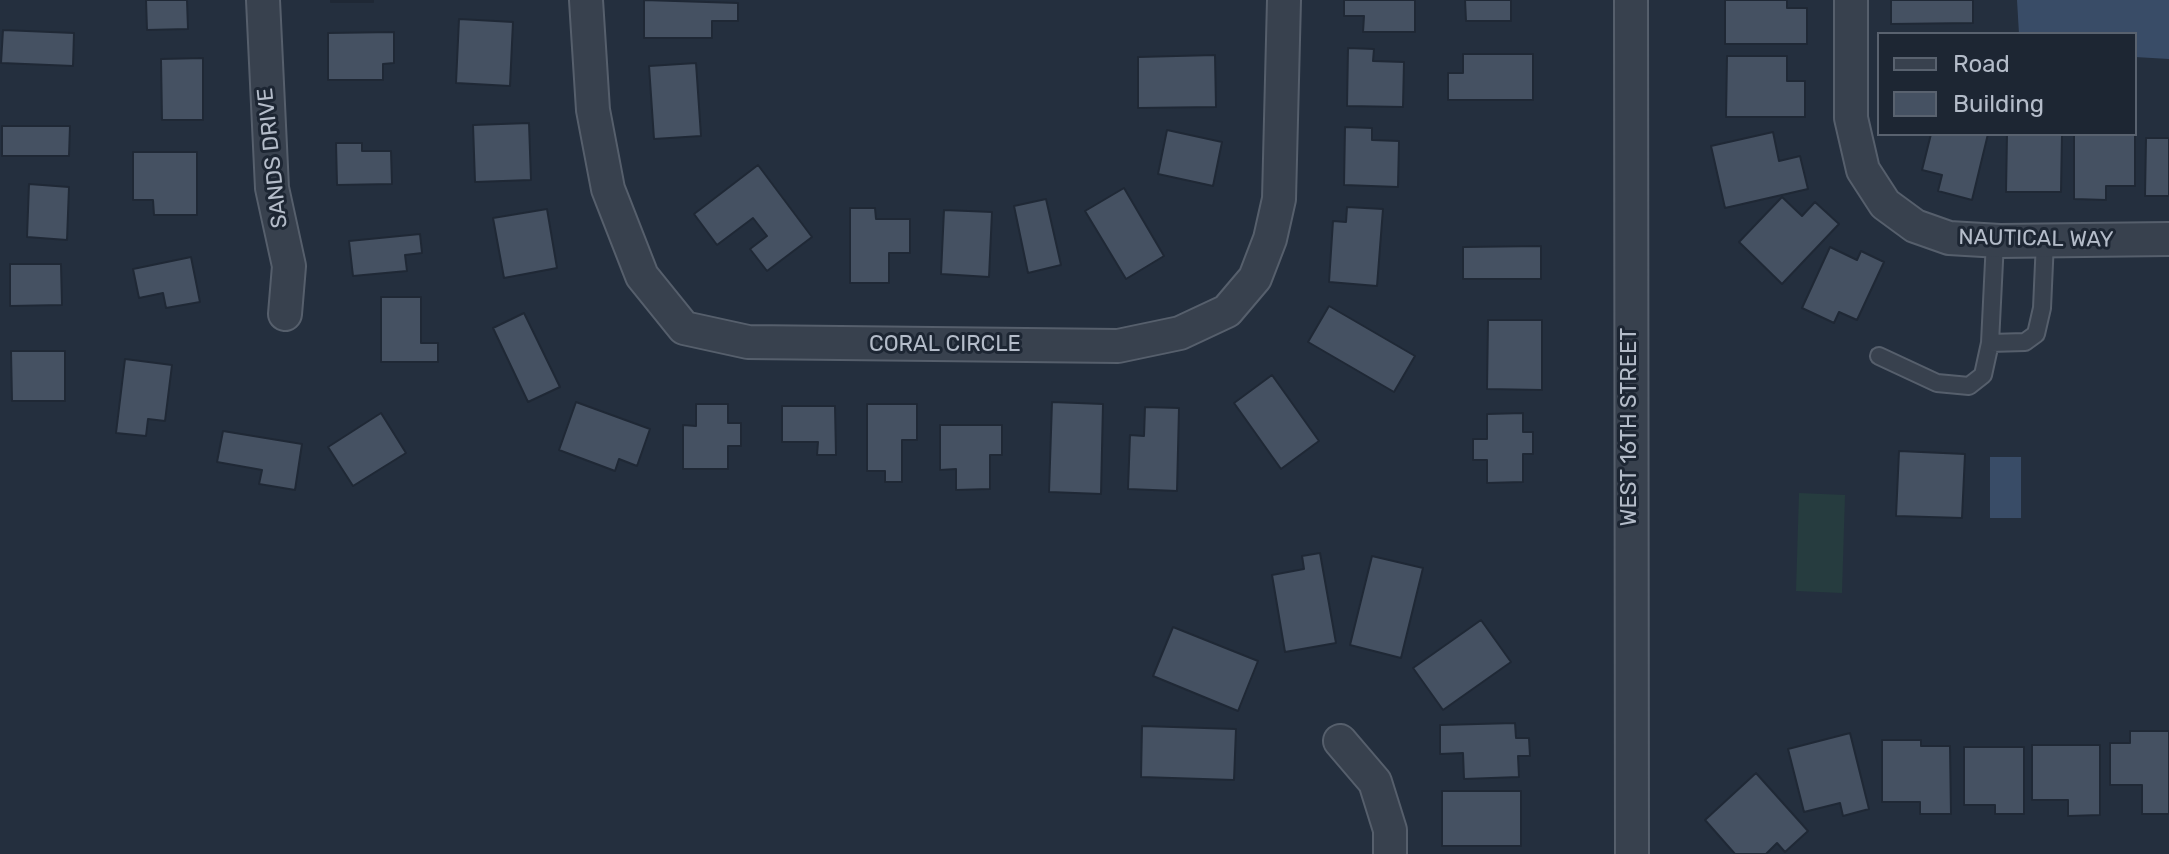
<!DOCTYPE html>
<html>
<head>
<meta charset="utf-8">
<style>
	body { margin:0 }
	#map { position:relative; width:2169px; height:854px; overflow:hidden; background:#242f3e; font-family:Rubik,sans-serif }
	canvas { display:block }
	.legend { position:absolute; left:1877px; top:32px; width:260px; height:104px; box-sizing:border-box; background:#1d2633; border:2px solid #59626f; margin:0; padding:10px 14px; list-style:none; font-size:24px; color:#b4bcc9 }
	.legend li { display:flex; align-items:center; gap:16px; height:40px }
	.legend b { width:40px; border:2px solid #59626f }
</style>
</head>
<body>
<div id="map">
<canvas width="2169" height="854"></canvas>
<ul class="legend">
<li><b style="height:10px;background:#38414e"></b>Road</li>
<li><b style="height:22px;background:#455162"></b>Building</li>
</ul>
</div>
<script>
const g = document.querySelector('canvas').getContext('2d');
g.lineJoin = 'round';
function paint(path, color) { g.fillStyle = color; g.fill(path, 'evenodd'); }
const shape = rows => new Path2D(rows.map(r => 'M' + r).join(''));
function strokePath(path, color, width, dash) { g.strokeStyle = color; g.lineWidth = width; g.lineCap = dash ? 'butt' : 'round'; g.setLineDash(dash || []); g.stroke(path); }
function label(font, color, halo, rows, align = 'center') {
  g.font = font + ' Rubik,sans-serif'; g.lineWidth = 6; g.setLineDash([]); g.textBaseline = 'middle'; g.strokeStyle = halo; g.fillStyle = color; for (const [text, x, y, turn = 0] of rows) {
    g.save(); g.translate(x, y); g.rotate((+turn || 0) * Math.PI / 180); g.textAlign = isNaN(turn) ? turn : align; if (halo) g.strokeText(text, 0, 0); g.fillText(text, 0, 0); g.restore();
  }
}
const green = shape([
	[1799,493,1845,495,1842,593,1796,591]
]);
const water = shape([
	[2017,0,2169,0,2169,59,2135,57,2135,34,2019,34],
	[1990,457,2021,457,2021,518,1990,518]
]);
const building = shape([
	[146,0,187,0,188,29,147,30,146,0],
	[331,0,373,0,373,2,331,2,331,0],
	[644,0,738,3,738,21,712,21,712,38,644,38,644,0],
	[1344,0,1415,0,1415,32,1363,32,1364,16,1344,16,1344,0],
	[1465,0,1511,0,1511,21,1466,21,1465,0],
	[1725,0,1787,0,1787,8,1807,8,1807,44,1725,44,1725,0],
	[1891,0,1973,0,1973,23,1891,24,1891,0],
	[459,19,513,22,510,86,456,83,459,19],
	[3,30,74,33,73,66,1,63,3,30],
	[394,32,394,63,383,64,383,80,328,80,328,33,394,32],
	[1348,48,1374,49,1373,61,1404,62,1403,107,1347,106,1348,48],
	[1463,54,1533,54,1533,100,1448,100,1448,73,1463,73,1463,54],
	[1215,55,1216,107,1138,108,1138,57,1215,55],
	[1727,56,1787,56,1787,81,1805,81,1805,117,1726,117,1727,56],
	[203,58,203,120,162,120,161,59,203,58],
	[696,63,701,136,654,139,649,66,696,63],
	[529,123,531,180,475,182,473,125,529,123],
	[2,126,70,126,69,156,2,156,2,126],
	[1345,127,1372,128,1372,140,1399,141,1398,187,1344,185,1345,127],
	[1167,130,1222,142,1213,186,1158,174,1167,130],
	[1773,132,1779,161,1800,156,1808,189,1725,208,1711,146,1773,132],
	[1931,134,1988,134,1972,200,1938,191,1942,175,1922,170,1931,134],
	[2007,134,2062,134,2061,192,2006,192,2007,134],
	[2074,134,2135,134,2135,186,2106,186,2106,200,2074,199,2074,134],
	[2146,138,2169,138,2169,196,2145,196,2146,138],
	[336,143,362,143,362,151,391,151,392,184,337,185,336,143],
	[133,152,197,152,197,215,154,215,153,200,133,200,133,152],
	[758,165,812,237,767,271,750,249,767,236,753,218,717,245,694,214,758,165],
	[29,184,69,187,67,240,27,237,29,184],
	[1124,188,1164,256,1126,279,1085,211,1124,188],
	[1782,197,1802,216,1815,202,1839,224,1782,284,1739,242,1782,197],
	[1046,199,1061,265,1028,273,1014,206,1046,199],
	[1347,207,1383,209,1377,286,1329,282,1333,221,1346,222,1347,207],
	[850,208,875,208,876,219,910,219,910,253,889,253,889,283,850,283,850,208],
	[547,209,557,268,504,278,493,218,547,209],
	[944,210,992,212,989,277,941,274,944,210],
	[420,234,422,253,405,255,407,271,353,276,349,241,420,234],
	[1541,246,1541,279,1463,279,1463,247,1541,246],
	[1830,247,1857,260,1861,251,1884,262,1857,320,1839,312,1834,323,1802,308,1830,247],
	[191,257,200,302,166,308,163,293,139,298,133,269,191,257],
	[10,264,61,264,62,305,10,306,10,264],
	[381,297,421,297,421,343,438,343,438,362,381,362,381,297],
	[1329,306,1415,356,1394,392,1308,342,1329,306],
	[524,313,560,387,528,402,493,328,524,313],
	[1488,320,1542,320,1542,390,1487,389,1488,320],
	[11,351,65,351,65,401,12,401,11,351],
	[125,359,172,365,165,421,148,419,146,436,116,433,125,359],
	[1272,375,1319,441,1281,469,1234,403,1272,375],
	[576,402,650,429,637,466,619,459,615,471,559,450,576,402],
	[1052,402,1103,404,1101,494,1049,492,1052,402],
	[696,404,728,404,728,423,741,423,741,446,728,446,728,469,683,469,683,425,696,426,696,404],
	[867,404,917,404,917,440,902,440,902,482,885,482,885,471,867,471,867,404],
	[782,406,835,406,836,455,817,455,818,442,782,442,782,406],
	[1145,407,1179,408,1177,491,1128,489,1130,435,1144,436,1145,407],
	[381,413,406,453,353,486,328,447,381,413],
	[1523,413,1523,432,1533,432,1533,454,1523,454,1523,482,1487,483,1487,460,1473,460,1473,439,1487,439,1487,414,1523,413],
	[940,425,1002,425,1002,455,990,455,990,489,956,490,956,469,940,470,940,425],
	[223,431,302,444,295,490,259,484,262,470,217,462,223,431],
	[1899,451,1965,454,1962,518,1896,516,1899,451],
	[1320,553,1336,643,1285,652,1272,575,1304,569,1302,556,1320,553],
	[1372,556,1423,568,1401,658,1350,645,1372,556],
	[1481,620,1511,662,1443,710,1413,668,1481,620],
	[1173,627,1258,661,1238,711,1153,676,1173,627],
	[1515,723,1516,738,1529,738,1530,756,1518,756,1519,777,1464,779,1463,753,1440,754,1440,725,1515,723],
	[1142,726,1236,729,1234,780,1141,777,1142,726],
	[2130,731,2169,731,2169,814,2142,814,2142,785,2110,785,2110,743,2130,743,2130,731],
	[1850,733,1869,809,1843,816,1840,803,1804,812,1788,749,1850,733],
	[1882,740,1921,740,1921,746,1950,746,1951,814,1920,814,1920,802,1882,802,1882,740],
	[2032,745,2100,745,2100,815,2068,816,2068,800,2032,800,2032,745],
	[1964,747,2024,747,2024,814,1995,814,1995,805,1964,805,1964,747],
	[1756,773,1808,831,1785,852,1777,843,1766,854,1735,854,1705,820,1756,773],
	[1442,791,1521,791,1521,846,1442,846,1442,791]
]);
const lane = shape([
	[1990,343,2025,342,2036,334,2042,308,2045,241],
	[1879,356,1937,383,1969,386,1983,375,1990,343,1995,241]
]);
const street = shape([
	[263,0,272,188,289,266,285,314],
	[586,0,593,110,608,189,642,276,684,328,748,342,1118,346,1180,333,1227,311,1255,278,1270,239,1279,199,1284,0],
	[1631,0,1632,854],
	[1851,0,1851,118,1863,170,1885,204,1915,226,1949,238,2000,241,2169,239],
	[1340,741,1375,782,1390,830,1390,854]
]);
const streetNames = [
	["SANDS DRIVE",273,158,-96],
	["NAUTICAL WAY",2036,239,1],
	["CORAL CIRCLE",945,345],
	["WEST 16TH STREET",1630,427,-90]
];
paint(green, '#263c3f');
paint(water, '#394c67');
paint(building, '#455162');
strokePath(building, '#1f2835', 2);
strokePath(lane, '#565f6c', 20);
strokePath(street, '#565f6c', 36);
strokePath(lane, '#38414e', 16);
strokePath(street, '#38414e', 32);
label('22px', '#b4bcc9', '#1d2633', streetNames);
</script>
</body>
</html>
